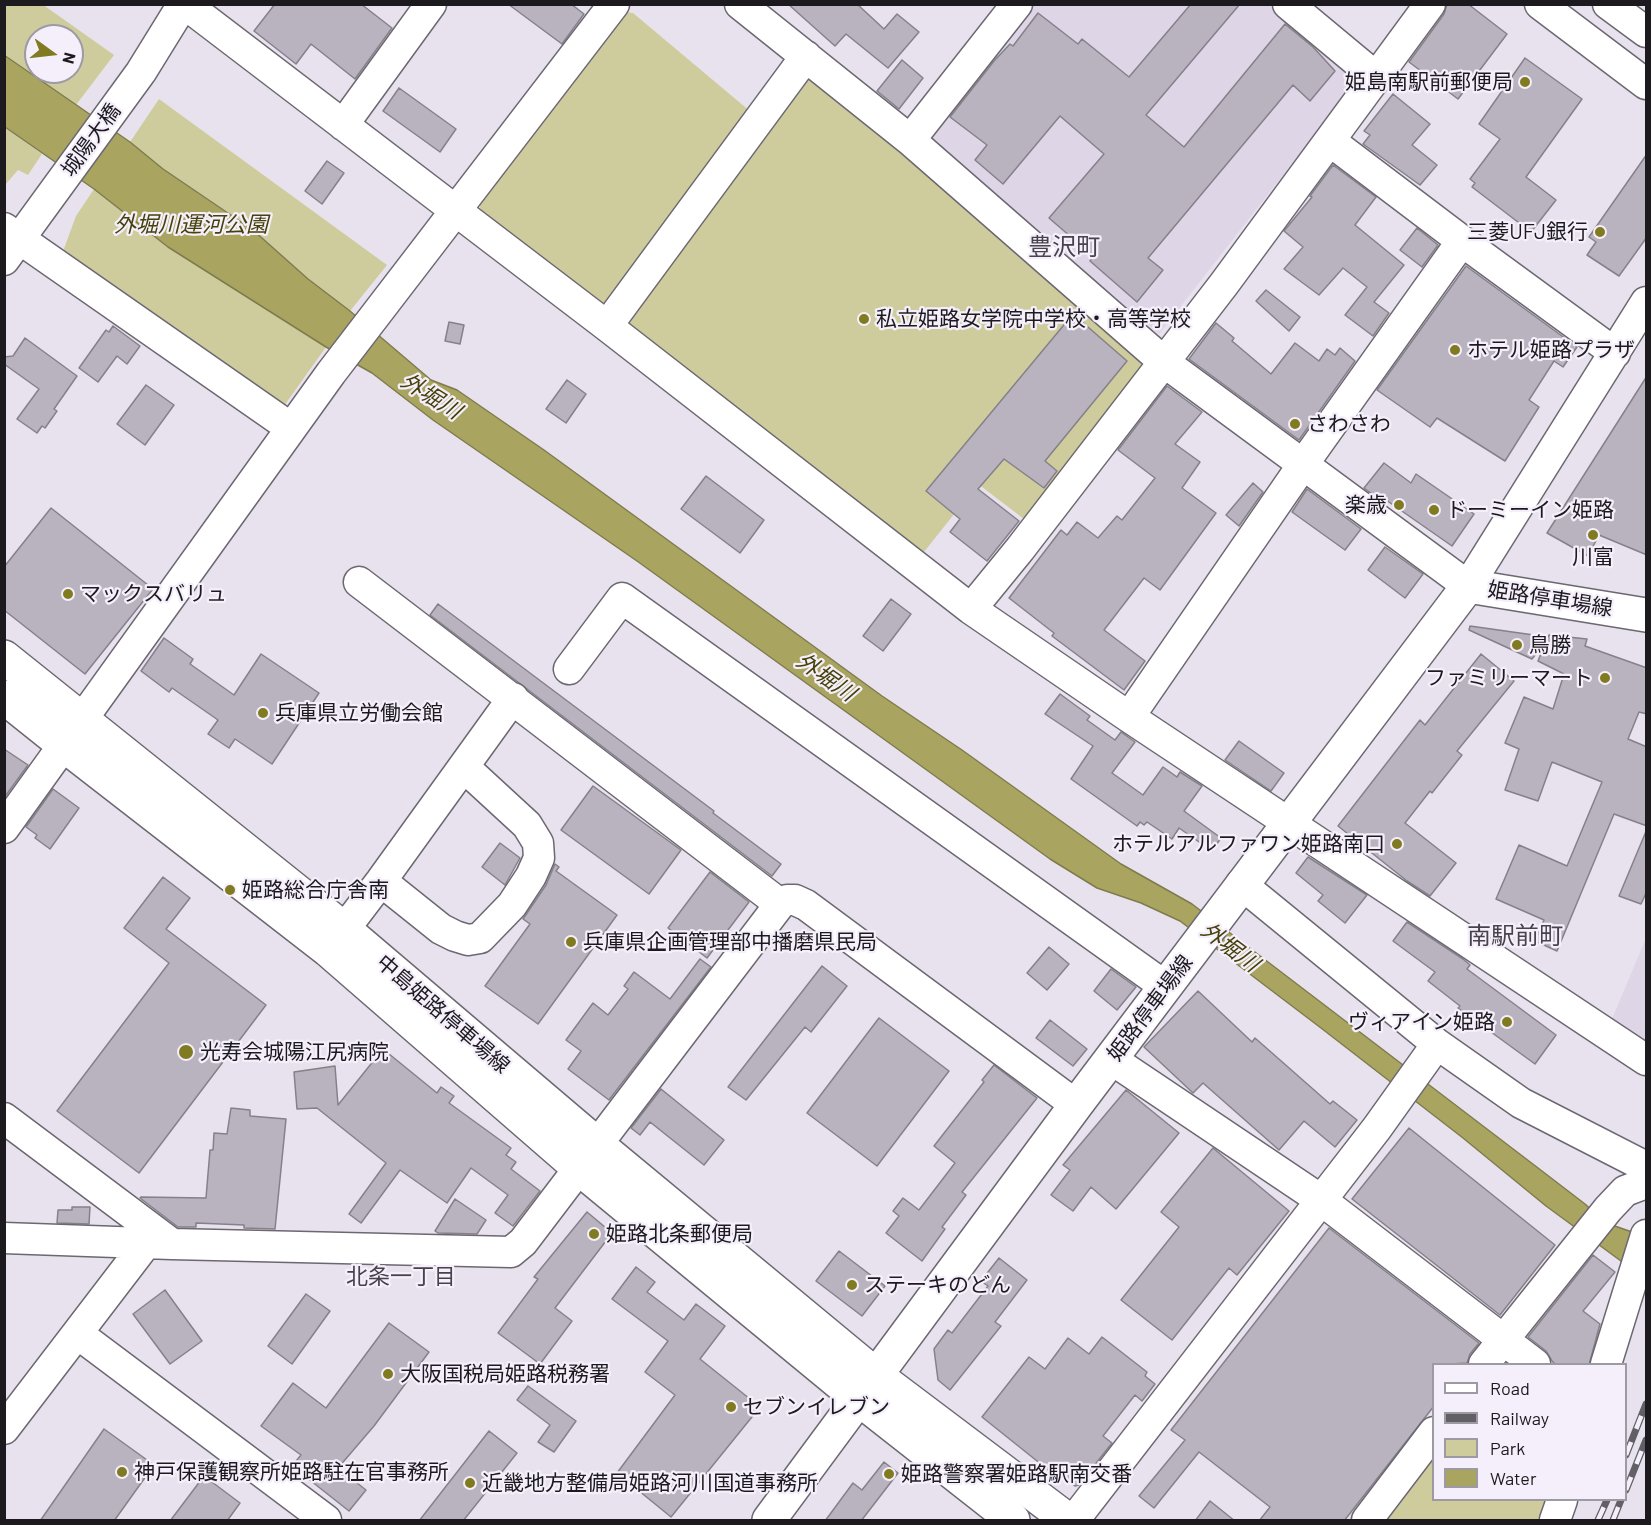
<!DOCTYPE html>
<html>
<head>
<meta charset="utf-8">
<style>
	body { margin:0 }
	#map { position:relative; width:1651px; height:1525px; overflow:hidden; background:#e8e2ee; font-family:Barlow,sans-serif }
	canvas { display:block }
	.frame { position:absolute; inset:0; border:6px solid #1c1a1e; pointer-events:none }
	.legend { position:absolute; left:1432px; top:1363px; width:195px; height:138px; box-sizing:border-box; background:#f5effb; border:2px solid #9e9aa3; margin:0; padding:8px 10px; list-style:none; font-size:18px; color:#1c1a1e }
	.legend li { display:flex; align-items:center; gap:12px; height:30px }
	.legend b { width:30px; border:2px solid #9e9aa3 }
	.north { position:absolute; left:24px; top:24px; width:60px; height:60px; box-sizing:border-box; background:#f5effb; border:2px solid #9e9aa3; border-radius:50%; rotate:105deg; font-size:16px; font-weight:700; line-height:24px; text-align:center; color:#1c1a1e }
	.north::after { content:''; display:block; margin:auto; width:21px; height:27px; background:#807a20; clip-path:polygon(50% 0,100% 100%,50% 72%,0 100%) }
</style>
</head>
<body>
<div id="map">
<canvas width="1651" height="1525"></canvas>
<div class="frame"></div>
<ul class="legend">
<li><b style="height:8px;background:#fff"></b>Road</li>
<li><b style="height:8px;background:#625f65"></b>Railway</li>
<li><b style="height:16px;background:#cecc9d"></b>Park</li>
<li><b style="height:16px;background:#a9a561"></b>Water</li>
</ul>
<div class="north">N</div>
</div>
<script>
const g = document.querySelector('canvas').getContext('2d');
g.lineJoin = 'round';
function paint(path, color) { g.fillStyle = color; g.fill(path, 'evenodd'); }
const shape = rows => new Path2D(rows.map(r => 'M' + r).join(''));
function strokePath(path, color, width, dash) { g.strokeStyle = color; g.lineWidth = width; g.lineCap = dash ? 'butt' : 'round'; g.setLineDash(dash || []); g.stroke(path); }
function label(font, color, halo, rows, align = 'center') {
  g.font = font + ' Barlow,"Noto Sans JP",sans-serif'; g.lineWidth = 4.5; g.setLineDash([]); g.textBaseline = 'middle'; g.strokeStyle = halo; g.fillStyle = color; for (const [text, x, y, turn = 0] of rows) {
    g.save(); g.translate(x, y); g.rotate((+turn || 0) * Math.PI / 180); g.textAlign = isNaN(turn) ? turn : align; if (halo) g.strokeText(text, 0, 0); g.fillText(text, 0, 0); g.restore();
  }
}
const built = shape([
	[1030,5,1269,5,1359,78,1159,334,934,145,932,134],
	[1646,938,1646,1042,1612,1019]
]);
const green = shape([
	[42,4,114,55,76,105,5,55,5,5],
	[36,36,72,36,72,72,36,72],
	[625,12,633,13,751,112,604,307,481,212,479,201],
	[800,76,809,77,913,163,919,160,1145,365,1028,522,978,484,920,557,624,323],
	[159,99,387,265,350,311,308,279,253,229,163,169,130,142],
	[5,127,42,154,28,175,18,170,5,185],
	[94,189,168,247,326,347,284,406,62,254,76,216],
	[1433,1456,1434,1500,1552,1500,1545,1520,1385,1520]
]);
const water = shape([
	[4,55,130,142,163,169,253,230,308,279,350,311,431,380,457,390,544,450,882,696,962,750,1121,864,1192,904,1542,1171,1585,1204,1606,1223,1635,1233,1625,1264,1546,1206,1463,1138,1321,1028,1180,921,1141,903,1097,888,1050,859,637,561,433,420,372,373,326,347,168,247,94,189,5,127,4,55]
]);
const building = shape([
	[275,4,361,4,392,28,355,79,311,44,296,64,254,31,275,4],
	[508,4,571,4,584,14,562,44,508,4],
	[788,4,857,4,884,29,897,14,919,32,888,68,846,34,835,46,788,4],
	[1191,4,1240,4,1146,115,1184,147,1285,24,1313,47,1335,71,1310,101,1293,85,1148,258,1163,270,1137,302,1090,261,1093,256,1049,218,1104,154,1060,116,1003,184,975,160,987,145,950,117,994,61,1010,44,1013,46,1038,13,1078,44,1082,39,1129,77,1191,4],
	[1447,4,1468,4,1507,34,1458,99,1409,62,1444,14,1447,4],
	[1525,58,1582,99,1526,177,1556,200,1531,232,1472,187,1475,183,1470,179,1500,139,1479,124,1525,58],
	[902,60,923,78,899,109,877,91,902,60],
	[399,88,456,129,440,152,383,111,399,88],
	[1393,94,1430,124,1412,145,1437,165,1420,185,1363,144,1370,135,1364,131,1393,94],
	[1647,154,1647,237,1619,276,1587,255,1596,242,1589,237,1647,154],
	[327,161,344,173,322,204,305,191,327,161],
	[1333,165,1376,197,1355,225,1404,265,1374,302,1389,313,1373,336,1345,315,1367,287,1343,268,1319,295,1284,269,1303,247,1284,231,1312,197,1310,196,1333,165],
	[1417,228,1438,245,1422,267,1400,250,1417,228],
	[1466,266,1577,347,1563,367,1554,361,1529,400,1539,407,1505,461,1437,418,1430,427,1377,390,1466,266],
	[1266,290,1300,317,1289,331,1256,301,1266,290],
	[1073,314,1127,361,1045,461,1057,471,1044,488,1004,459,978,489,1019,521,987,561,950,532,960,519,926,491,1073,314],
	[449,322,464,325,460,344,445,341,449,322],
	[1216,323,1234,338,1232,341,1271,374,1295,343,1319,361,1327,349,1335,355,1340,348,1355,361,1299,440,1189,359,1216,323],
	[113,326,140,346,127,364,117,356,98,382,79,368,106,330,109,332,113,326],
	[25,338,77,376,54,409,57,411,45,428,42,426,37,433,17,419,39,389,4,364,4,357,13,356,25,338],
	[1647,376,1647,555,1599,535,1588,556,1547,533,1647,376],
	[567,380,586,394,566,423,546,409,567,380],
	[146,385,174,405,145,445,117,424,146,385],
	[1167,386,1202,412,1175,444,1200,462,1182,488,1216,513,1160,590,1144,578,1104,630,1145,661,1124,690,1052,636,1054,633,1009,598,1061,530,1067,535,1077,522,1098,538,1117,516,1122,520,1155,478,1118,450,1167,386],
	[1384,463,1411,483,1416,474,1474,514,1452,546,1386,500,1384,503,1364,488,1384,463],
	[706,476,764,520,740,553,681,509,706,476],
	[1253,483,1263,492,1239,526,1226,515,1253,483],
	[1307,489,1361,529,1345,550,1292,512,1307,489],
	[51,508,153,589,85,674,4,610,4,567,51,508],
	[1385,547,1423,574,1405,598,1368,570,1385,547],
	[891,599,911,614,883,651,863,636,891,599],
	[438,604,714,811,713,813,781,864,772,876,430,615,438,604],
	[1470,626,1548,637,1549,635,1587,639,1585,646,1647,668,1647,714,1639,712,1628,739,1647,747,1647,826,1614,814,1557,951,1535,941,1544,920,1496,899,1519,845,1567,866,1602,782,1552,762,1538,801,1505,790,1519,749,1505,743,1524,697,1553,709,1564,674,1538,661,1546,641,1532,659,1469,630,1470,626],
	[164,638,193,659,190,664,234,695,261,654,319,693,272,764,235,739,229,748,208,734,218,720,172,688,169,692,141,671,164,638],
	[1481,654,1514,681,1457,751,1462,755,1432,793,1430,791,1405,823,1456,863,1430,896,1407,881,1338,826,1420,720,1425,725,1481,654],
	[1060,694,1090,716,1087,720,1115,740,1121,732,1135,742,1112,773,1143,795,1163,767,1177,777,1180,772,1202,786,1184,811,1221,838,1212,851,1179,828,1172,839,1147,822,1144,825,1140,822,1137,826,1071,779,1093,746,1045,714,1060,694],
	[1239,741,1284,773,1271,791,1225,760,1239,741],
	[4,749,28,765,4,798,4,749],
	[593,786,681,850,649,894,561,830,593,786],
	[53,789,79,808,50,849,35,838,37,835,26,827,53,789],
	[1647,829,1647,891,1641,904,1619,896,1647,829],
	[500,843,520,858,505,885,482,867,500,843],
	[1308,857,1367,895,1345,923,1318,901,1323,895,1296,873,1308,857],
	[555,864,559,867,556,871,617,915,538,1024,485,986,530,924,523,919,546,885,555,864],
	[710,872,749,902,707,958,668,928,710,872],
	[163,877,190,898,166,929,266,1005,139,1173,57,1111,169,963,124,928,163,877],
	[1407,922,1463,959,1470,965,1467,969,1556,1035,1535,1064,1458,1008,1460,1006,1428,981,1435,972,1393,941,1407,922],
	[1049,947,1069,964,1047,990,1027,973,1049,947],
	[700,959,711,967,609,1100,568,1069,581,1051,566,1040,593,1003,608,1015,628,989,624,986,634,972,670,999,700,959],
	[822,966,847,986,811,1032,805,1027,746,1100,728,1087,822,966],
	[1111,969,1136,987,1117,1010,1094,991,1111,969],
	[1198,991,1252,1042,1255,1038,1330,1104,1333,1101,1357,1120,1335,1147,1304,1121,1279,1150,1203,1083,1193,1093,1144,1047,1198,991],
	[879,1018,949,1071,877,1166,807,1113,879,1018],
	[1050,1020,1087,1049,1073,1066,1036,1038,1050,1020],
	[383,1049,437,1093,441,1087,454,1096,449,1103,511,1148,506,1155,516,1162,511,1169,540,1191,513,1226,495,1213,508,1195,471,1168,447,1203,400,1170,361,1223,349,1214,386,1163,317,1108,297,1109,294,1072,335,1066,338,1105,383,1049],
	[994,1065,1037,1098,962,1192,966,1195,942,1227,945,1229,922,1261,886,1233,899,1216,893,1211,903,1198,919,1210,955,1163,934,1146,984,1082,982,1080,994,1065],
	[661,1089,724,1140,704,1165,650,1122,640,1135,631,1128,661,1089],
	[1126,1090,1179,1133,1116,1209,1091,1187,1073,1211,1051,1195,1070,1170,1063,1165,1126,1090],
	[231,1108,250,1110,250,1116,286,1119,275,1229,244,1228,244,1225,196,1223,196,1227,178,1227,140,1198,141,1197,206,1198,210,1150,213,1150,214,1133,227,1134,231,1108],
	[1409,1128,1555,1245,1500,1315,1352,1199,1409,1128],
	[1213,1148,1289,1211,1237,1275,1229,1268,1172,1340,1121,1300,1179,1227,1161,1212,1213,1148],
	[455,1199,486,1220,477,1234,438,1233,435,1231,455,1199],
	[72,1207,90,1207,89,1224,57,1223,58,1210,72,1210,72,1207],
	[587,1212,612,1233,555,1308,572,1321,540,1364,498,1333,538,1279,534,1277,587,1212],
	[1329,1228,1479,1343,1470,1354,1467,1363,1434,1365,1434,1406,1344,1521,1259,1521,1270,1507,1199,1452,1154,1508,1139,1496,1185,1440,1171,1430,1329,1228],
	[839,1251,885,1286,862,1316,816,1281,839,1251],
	[1593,1255,1615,1272,1583,1311,1600,1324,1589,1365,1556,1365,1552,1361,1546,1351,1528,1337,1593,1255],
	[999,1258,1027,1280,995,1322,1001,1326,950,1390,938,1380,934,1349,948,1330,952,1333,988,1286,981,1281,999,1258],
	[636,1267,655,1282,647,1292,684,1320,696,1304,725,1326,700,1359,760,1407,671,1517,617,1473,675,1395,645,1372,668,1341,612,1299,636,1267],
	[165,1290,202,1341,170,1364,133,1314,165,1290],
	[306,1294,330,1311,292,1364,268,1346,306,1294],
	[389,1323,429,1352,374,1426,338,1468,366,1490,349,1511,292,1466,301,1455,261,1426,293,1383,326,1408,389,1323],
	[1102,1337,1147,1372,1145,1376,1155,1384,1142,1401,1135,1395,1103,1436,1112,1443,1079,1485,1075,1486,1059,1474,1057,1477,982,1417,1029,1357,1045,1369,1068,1338,1089,1354,1102,1337],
	[528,1386,576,1421,554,1452,538,1442,550,1425,517,1400,528,1386],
	[104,1429,154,1465,114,1521,40,1521,104,1429],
	[489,1431,517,1453,463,1521,419,1521,489,1431],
	[884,1462,898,1473,861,1521,825,1521,853,1483,862,1490,884,1462],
	[204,1476,240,1503,227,1521,170,1521,204,1476],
	[1210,1501,1235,1521,1195,1521,1210,1501]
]);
const minor = shape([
	[185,4,607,326,971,609,1129,717,1646,1060],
	[740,4,910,140,1164,362,1468,586,1646,302],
	[1288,4,1377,78],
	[1540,4,1646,84],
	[1608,4,1646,32],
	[343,125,431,4],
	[910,140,1017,4],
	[1330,141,1474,250,1615,353],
	[4,228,291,428],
	[4,260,141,72,183,4],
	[607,326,806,56],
	[359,582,780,904],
	[971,609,1020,549,1224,284,1430,4],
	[569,669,622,598,1166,987],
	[1129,717,1304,463,1462,241],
	[4,828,331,373,614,4],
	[381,881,441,929,455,936,468,940,480,938,512,905,531,876,539,858,538,843,527,825,464,767],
	[1241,884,1437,1044,1521,1103,1646,1167],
	[330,948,381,881,513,698],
	[1111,1059,1321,1200,1535,1364],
	[4,1118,172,1244],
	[4,1238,172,1244,511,1252,523,1242,780,904,787,900,795,900,806,905,1076,1105],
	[78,1334,326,1520],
	[1484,1364,1608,1209,1625,1191,1646,1183],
	[1606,1364,1646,1235],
	[4,1429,147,1242],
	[1074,1520,1377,1128,1437,1044],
	[1367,1520,1434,1432],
	[1555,1520,1562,1500]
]);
const major = shape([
	[4,657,344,929,598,1145,877,1376,1068,1520],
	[4,697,65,746,328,950,580,1169,859,1399,1013,1520],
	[769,1520,1076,1105,1468,586,1646,615]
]);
const rail = shape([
	[1626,1455,1646,1404],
	[1626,1490,1646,1440],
	[1598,1520,1607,1500],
	[1613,1520,1621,1500]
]);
const markers = [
	[1525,82,6,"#807a20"],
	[1600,232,6,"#807a20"],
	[864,319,6,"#807a20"],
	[1455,350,6,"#807a20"],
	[1295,424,6,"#807a20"],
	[1399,505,6,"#807a20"],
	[1434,510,6,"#807a20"],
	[1593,535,6,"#807a20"],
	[68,594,6,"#807a20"],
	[1517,645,6,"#807a20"],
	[1605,678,6,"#807a20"],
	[263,713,6,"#807a20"],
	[1397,844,6,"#807a20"],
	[230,890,6,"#807a20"],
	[571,942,6,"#807a20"],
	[1507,1022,6,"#807a20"],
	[186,1052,8,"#807a20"],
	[594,1234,6,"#807a20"],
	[852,1285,6,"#807a20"],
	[388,1374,6,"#807a20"],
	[731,1407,6,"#807a20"],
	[122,1472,6,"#807a20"],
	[889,1474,6,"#807a20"],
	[470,1483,6,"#807a20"]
];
const poiNames = [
	["姫島南駅前郵便局",1513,82,"right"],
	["三菱UFJ銀行",1588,232,"right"],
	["私立姫路女学院中学校・高等学校",876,319],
	["ホテル姫路プラザ",1467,350],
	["さわさわ",1307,424],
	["楽歳",1387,505,"right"],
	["ドーミーイン姫路",1446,510],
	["川富",1593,557,"center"],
	["マックスバリュ",80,594],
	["鳥勝",1529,645],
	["ファミリーマート",1593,678,"right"],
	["兵庫県立労働会館",275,713],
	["ホテルアルファワン姫路南口",1385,844,"right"],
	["姫路総合庁舎南",242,890],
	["兵庫県企画管理部中播磨県民局",583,942],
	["ヴィアイン姫路",1495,1022,"right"],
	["光寿会城陽江尻病院",200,1052],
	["姫路北条郵便局",606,1234],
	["ステーキのどん",864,1285],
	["大阪国税局姫路税務署",400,1374],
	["セブンイレブン",743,1407],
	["神戸保護観察所姫路駐在官事務所",134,1472],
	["姫路警察署姫路駅南交番",901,1474],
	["近畿地方整備局姫路河川国道事務所",482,1483]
];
const streetNames = [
	["城陽大橋",91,140,-54],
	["姫路停車場線",1550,599,9],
	["姫路停車場線",1150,1008,-53],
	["中島姫路停車場線",443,1014,41]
];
const waterNames = [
	["外堀川運河公園",191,225],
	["外堀川",431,396,32],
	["外堀川",826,677,35],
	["外堀川",1230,947,37]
];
const neighbourhoodNames = [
	["北条一丁目",401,1277]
];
const quarterNames = [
	["豊沢町",1064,247],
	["南駅前町",1515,936]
];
paint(built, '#ded5e7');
paint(green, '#cecc9d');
paint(water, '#a9a561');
strokePath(water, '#7f7b4d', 1.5);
paint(building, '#b8b3be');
strokePath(building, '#85808a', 1.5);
strokePath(minor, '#6c6771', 33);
strokePath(major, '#6c6771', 36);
strokePath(minor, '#fff', 30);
strokePath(major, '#fff', 33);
strokePath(rail, '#625f65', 7);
strokePath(rail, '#f5effb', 4.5, [14]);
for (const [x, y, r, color] of markers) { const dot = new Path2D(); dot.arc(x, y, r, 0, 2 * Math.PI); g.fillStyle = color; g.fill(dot); strokePath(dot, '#f5effb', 2); }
label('21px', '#1c1a1e', '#f5effb', poiNames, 'left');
label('21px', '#1c1a1e', '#f5effb', streetNames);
label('italic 22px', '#45410a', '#f5effb', waterNames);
label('22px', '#47424c', '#f5effb', neighbourhoodNames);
label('24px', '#47424c', '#f5effb', quarterNames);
</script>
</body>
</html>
